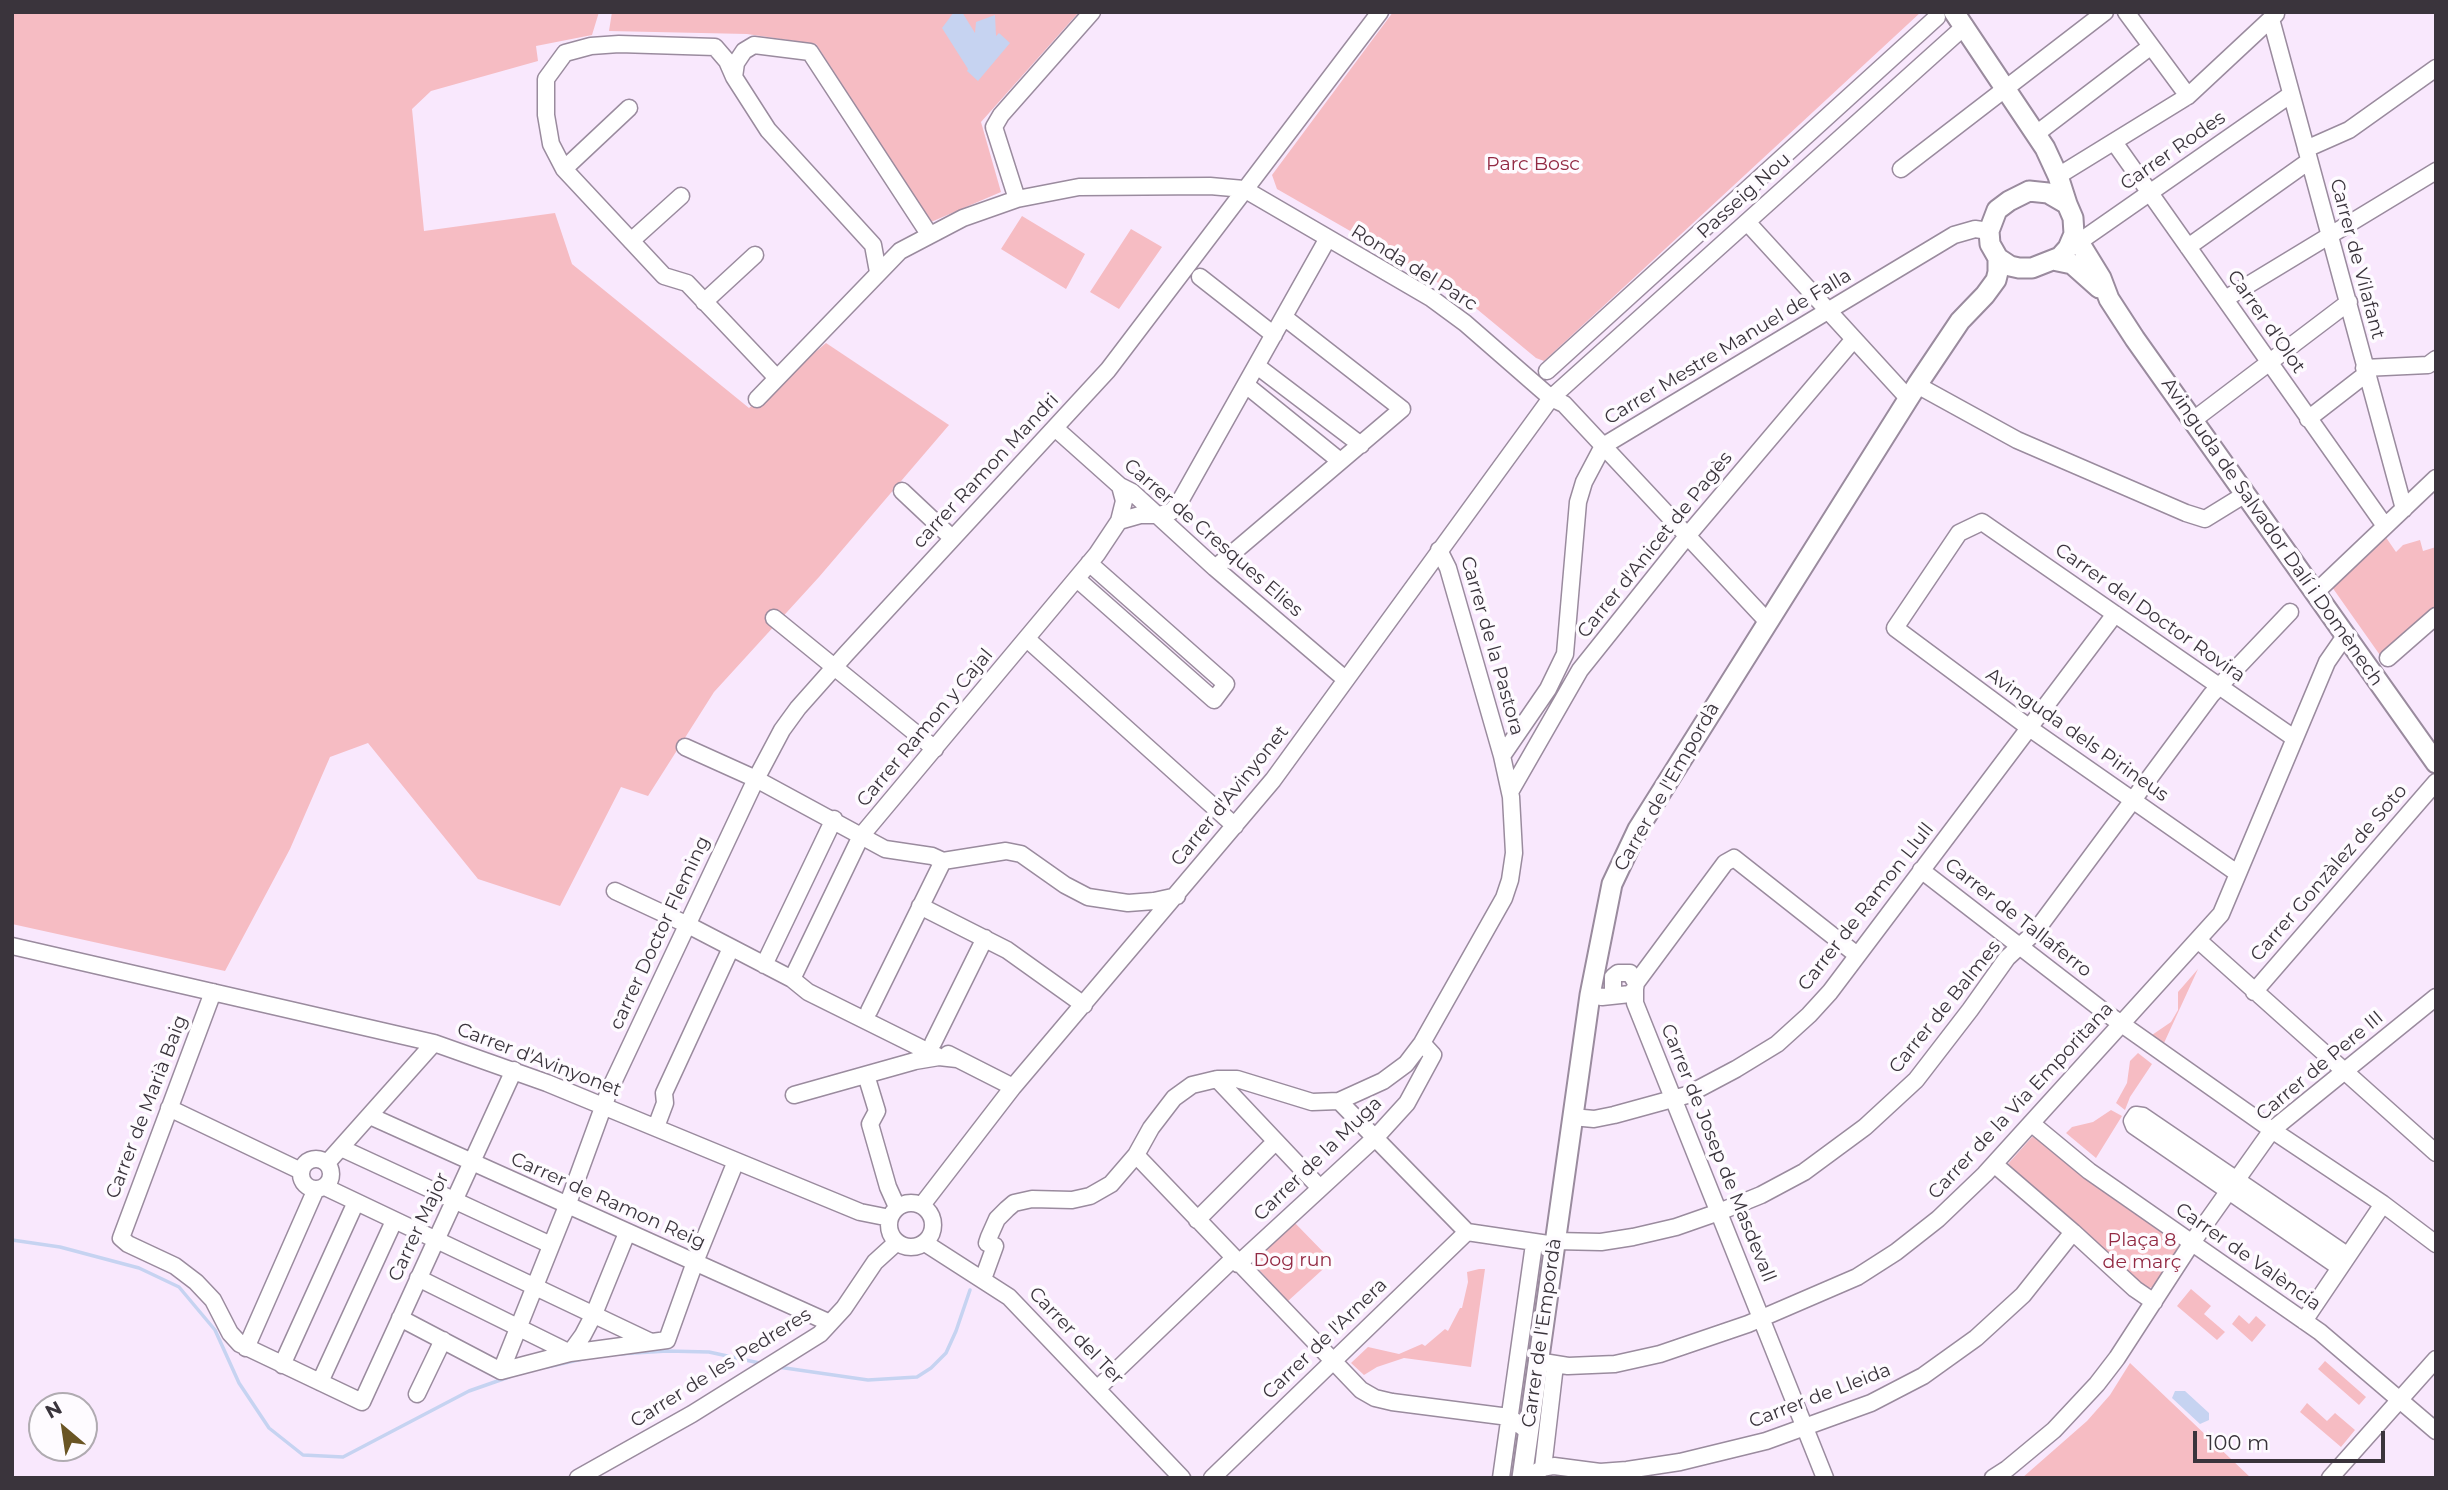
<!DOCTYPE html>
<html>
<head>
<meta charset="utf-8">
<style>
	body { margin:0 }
	#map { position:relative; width:2448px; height:1490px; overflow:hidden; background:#f9e8fd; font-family:Montserrat,sans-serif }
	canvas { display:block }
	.frame { position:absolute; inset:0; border:14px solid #3a343c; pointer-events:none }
	.north { position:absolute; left:28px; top:1392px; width:70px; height:70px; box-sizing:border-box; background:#fefbff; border:2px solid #b0abb1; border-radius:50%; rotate:331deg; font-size:19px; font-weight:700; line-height:28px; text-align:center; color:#3a343c }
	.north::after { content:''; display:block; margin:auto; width:24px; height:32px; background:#6a5524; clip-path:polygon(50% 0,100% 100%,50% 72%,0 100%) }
	.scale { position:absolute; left:2193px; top:1431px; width:192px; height:32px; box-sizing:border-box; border:4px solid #3a343c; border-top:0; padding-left:9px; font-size:21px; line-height:24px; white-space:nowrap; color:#3a343c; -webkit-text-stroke:5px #fefbff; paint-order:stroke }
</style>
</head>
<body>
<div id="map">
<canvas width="2448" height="1490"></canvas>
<div class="frame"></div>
<div class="north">N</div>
<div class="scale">100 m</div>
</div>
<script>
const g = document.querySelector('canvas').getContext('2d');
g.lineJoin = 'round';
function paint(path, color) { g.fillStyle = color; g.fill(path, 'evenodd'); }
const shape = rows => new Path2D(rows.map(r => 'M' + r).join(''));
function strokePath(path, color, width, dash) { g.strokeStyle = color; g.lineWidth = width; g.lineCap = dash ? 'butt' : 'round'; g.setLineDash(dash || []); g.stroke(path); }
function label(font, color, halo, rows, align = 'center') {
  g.font = font + ' Montserrat,sans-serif'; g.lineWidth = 7; g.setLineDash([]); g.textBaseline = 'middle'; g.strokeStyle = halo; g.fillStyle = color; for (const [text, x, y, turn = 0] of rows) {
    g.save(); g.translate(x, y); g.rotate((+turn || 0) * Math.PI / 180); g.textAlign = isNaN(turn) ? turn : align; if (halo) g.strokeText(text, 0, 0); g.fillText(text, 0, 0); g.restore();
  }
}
const green = shape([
	[12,12,599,12,592,35,536,46,538,61,431,91,412,109,424,231,555,213,572,264,749,408,826,343,949,425,819,577,714,692,648,796,621,787,560,906,478,879,368,743,330,757,290,849,225,971,12,924],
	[612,12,1079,12,981,122,1001,192,931,222,816,44,747,34,609,31],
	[1393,12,1921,12,1544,361,1536,358,1472,305,1420,271,1277,189,1272,175],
	[1022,216,1085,254,1066,289,1001,249],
	[1131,229,1162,247,1119,309,1090,292],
	[2385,536,2396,552,2403,545,2420,540,2423,551,2436,547,2436,610,2382,658,2332,587],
	[2198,969,2164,1043,2152,1035,2171,1022,2178,1010,2178,992],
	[2138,1053,2152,1064,2130,1097,2125,1110,2116,1103,2127,1083,2130,1061],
	[2111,1110,2122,1116,2096,1158,2066,1133,2072,1127,2093,1122],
	[2032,1137,2035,1137,2084,1177,2179,1245,2180,1247,2154,1287,2148,1288,2099,1248,2007,1165],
	[1294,1222,1332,1261,1288,1301,1252,1262],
	[1479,1269,1485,1269,1471,1367,1404,1358,1377,1367,1364,1375,1351,1363,1368,1347,1399,1354,1422,1344,1425,1346,1445,1329,1448,1331,1460,1308,1462,1308,1468,1282,1467,1272],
	[2191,1289,2211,1306,2204,1314,2225,1332,2217,1340,2177,1306],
	[2239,1315,2249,1324,2256,1316,2266,1325,2252,1342,2232,1324],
	[2325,1361,2366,1397,2359,1405,2318,1369],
	[2130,1363,2251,1478,2022,1478,2087,1421,2110,1395],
	[2307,1403,2327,1421,2335,1413,2355,1430,2341,1447,2300,1412]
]);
const water = shape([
	[954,12,962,12,975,33,976,22,995,15,996,36,999,33,1010,43,978,81,967,71,968,69,942,28],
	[2175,1391,2185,1391,2209,1413,2209,1420,2200,1424,2172,1398]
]);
const stream = shape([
	[12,1240,60,1247,139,1268,179,1287,215,1330,239,1383,269,1428,303,1455,343,1457,469,1391,509,1377],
	[619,1354,667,1351,709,1352,764,1364],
	[547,1367,587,1358],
	[778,1367,868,1380,917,1377,931,1368,946,1353,956,1331,970,1290]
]);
const minor = shape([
	[2126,12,2188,96],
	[2271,19,2404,509],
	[734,77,736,63,744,51,754,45,810,52,929,234],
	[2036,134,2150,47],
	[2114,142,2385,526],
	[2306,149,2349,130,2436,68],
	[564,169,629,108],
	[1901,169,2105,12],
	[2058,176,2188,96,2276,14],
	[1017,199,994,127,1001,115,1092,12],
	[1747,222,1908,398],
	[631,241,681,196],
	[2079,242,2290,95],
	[2188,247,2309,161],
	[1200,277,1274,335],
	[2225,299,2436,171],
	[704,302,755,255],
	[1257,366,1361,445],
	[2364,368,2428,365,2436,359],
	[1547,371,1937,17],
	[777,378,687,283,664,276,564,169,551,144,546,115,546,79,565,53,591,46,619,44,715,47,727,61,734,77,768,130,873,245,878,272],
	[1246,385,1340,461],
	[1917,385,2017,440,2186,513,2205,519,2244,495],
	[757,399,900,251,963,218,1017,199,1079,187,1210,186,1244,189,1431,298,1465,323,1551,398,1564,404,1767,621],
	[2308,419,2366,374],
	[2192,421,2349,302],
	[1055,428,1120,486,1132,492,1215,568,1345,679],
	[902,491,952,538],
	[1119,521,1140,515,1158,515,1171,512,1179,503,1328,238],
	[1215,568,1402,409,1284,317],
	[1077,579,1214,700,1226,684,1089,563],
	[2315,593,2436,478],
	[774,618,935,749],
	[1027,639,1235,826],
	[2388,658,2436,616],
	[685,747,756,779,885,849,932,856,943,861,1006,851,1021,854,1065,885,1088,897,1128,903,1154,901,1177,896],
	[1502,756,1548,689,1565,654,1578,502,1584,482,1603,446,1954,235,1975,229,1989,231],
	[1510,792,1580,670,1688,535,1854,339],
	[1921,870,2106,1013,2272,1130,2383,1204,2436,1244],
	[2237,873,2035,732,1895,628,1959,533,1982,522,2294,738],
	[615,891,688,925,792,979,808,992,939,1057,957,1059],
	[920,906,1007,950,1084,1005],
	[2198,940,2436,1153],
	[12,946,434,1043,547,1083,860,1212,890,1218],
	[764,965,834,819],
	[792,979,861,836,1097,554,1119,521,1124,501,1120,486],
	[1636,983,1725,863,1734,858,1857,955],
	[1635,989,1635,1003,1825,1478],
	[213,992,121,1238,128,1244,175,1266,196,1282,213,1300,230,1333,240,1344,362,1402,514,1070],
	[2254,992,2436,782],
	[1590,995,1602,997,1630,994,1635,989,1636,983,1630,973,1618,973,1613,977,1613,990,1617,994],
	[869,1011,943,861],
	[933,1043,985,938],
	[948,1054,1013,1087],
	[866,1075,877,1111,870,1124,888,1187,897,1207],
	[1217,1079,1320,1188],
	[794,1095,915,1061,939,1057],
	[1339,1101,1467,1232,1555,1245],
	[169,1108,301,1171],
	[370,1116,830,1323],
	[1572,1117,1594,1119,1614,1115,1687,1095,1736,1069,1777,1044,1809,1015,1830,992,2115,614],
	[2031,1123,2089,1171,2320,1332,2436,1431],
	[656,1127,665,1103,664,1093,731,948],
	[341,1148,551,1245],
	[1136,1155,1361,1390,1375,1398,1392,1402,1509,1417,1528,1431],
	'301 1174a15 15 0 1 1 30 0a15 15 0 1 1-30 0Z',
	[327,1163,434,1043],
	[1994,1164,2073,1232,2135,1289,2154,1302],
	[325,1187,649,1341],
	'889 1225a22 22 0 1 1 44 0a22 22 0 1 1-44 0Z',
	[922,1205,1013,1087,1273,780,1551,398,1965,26],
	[1197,1220,1275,1142],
	[1555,1241,1601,1242,1633,1237,1676,1227,1719,1212,1761,1195,1804,1172,1865,1127,1916,1080,1970,1010,2007,958,2035,932,2211,695,2290,612],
	[925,1243,1009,1297,1182,1478],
	[1238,1264,1376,1137,1407,1103,1433,1055,1422,1043],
	[2339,1267,2134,1126,2132,1121,2136,1115,2143,1116,2347,1255],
	[418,1278,570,1353,583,1335,594,1314,627,1233],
	[983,1279,995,1246,987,1243,989,1237,997,1219,1007,1209,1014,1203,1032,1199,1072,1200,1090,1196,1111,1184,1136,1155,1151,1128,1174,1098,1192,1085,1217,1079,1237,1079,1312,1102,1339,1101,1383,1081,1406,1064,1422,1043,1504,898,1510,880,1514,853,1511,797,1502,756,1448,568,1439,550],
	[400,1318,501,1371],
	[2304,1321,2383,1204],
	[246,1348,316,1189],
	[1537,1361,1568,1366,1615,1364,1660,1354,1748,1324,1857,1277,1896,1252,1938,1219,1985,1174,2221,914,2327,662,2345,636],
	[282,1365,356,1202],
	[501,1371,567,1206,609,1091,756,779,782,730,798,708,846,654,1108,370,1380,12],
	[501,1371,570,1353,667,1340,695,1262,736,1161],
	[320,1382,394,1221],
	[1098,1388,1233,1259],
	[417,1394,443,1340],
	[1543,1468,1555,1365],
	[578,1478,692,1414,820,1334,844,1308,875,1262,897,1242],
	[1212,1478,1467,1232],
	[1501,1478,1534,1244],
	[1527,1478,1543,1468,1554,1466,1600,1472,1627,1470,1680,1462,1766,1441,1871,1403,1923,1376,1976,1338,2023,1295,2073,1232],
	[1993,1478,2007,1469,2054,1430,2097,1384,2117,1358,2191,1244,2272,1130,2436,997],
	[2330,1478,2436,1359]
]);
const major = shape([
	[1954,12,2045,148,2058,176,2067,204],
	[2029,191,2048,193,2067,204,2073,218,2074,234,2068,248,2060,257,2032,268,2019,268,2010,266,1998,258,1990,244,1989,231,1997,210,2009,201,2029,191],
	[2074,234,2101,278,2109,299,2135,339,2436,763],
	[2053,260,2072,264,2099,288],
	[1522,1478,1590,995,1612,884,1638,829,1917,385,1960,321,1985,295,1996,280,1998,272,1998,258]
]);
const streetNames = [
	["Carrer Rodes",2173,151,-35],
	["Passeig Nou",1744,196,-42],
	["Carrer de Vilafant",2357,259,75],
	["Ronda del Parc",1414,268,32],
	["Carrer d'Olot",2266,322,55],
	["Carrer Mestre Manuel de Falla",1728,347,-31],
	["carrer Ramon Mandri",986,471,-47],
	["Avinguda de Salvador Dalí i Domènech",2272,532,55],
	["Carrer de Cresques Elies",1213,538,41],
	["Carrer d'Anicet de Pagès",1655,545,-51],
	["Carrer del Doctor Rovira",2150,613,35],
	["Carrer de la Pastora",1492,646,74],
	["Carrer Ramon y Cajal",925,728,-50],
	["Avinguda dels Pirineus",2077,735,35],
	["Carrer de l'Empordà",1667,787,-60],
	["Carrer d'Avinyonet",1230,796,-51],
	["Carrer Gonzàlez de Soto",2329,873,-49],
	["Carrer de Ramon Llull",1866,907,-52],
	["Carrer de Tallaferro",2018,918,38],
	["carrer Doctor Fleming",660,933,-65],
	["Carrer de Balmes",1945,1007,-51],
	["Carrer d'Avinyonet",539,1060,21],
	["Carrer de Pere III",2320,1066,-40],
	["Carrer de la Via Emporitana",2021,1101,-47],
	["Carrer de Marià Baig",147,1107,-69],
	["Carrer de Josep de Masdevall",1718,1153,68],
	["Carrer de la Muga",1318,1159,-44],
	["Carrer de Ramon Reig",608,1201,24],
	["Carrer Major",419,1227,-65],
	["Carrer de València",2248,1257,35],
	["Carrer de l'Empordà",1542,1333,-82],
	["Carrer del Ter",1076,1336,46],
	["Carrer de l'Arnera",1325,1339,-44],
	["Carrer de les Pedreres",721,1368,-32],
	["Carrer de Lleida",1820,1396,-21]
];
const parkNames = [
	["Parc Bosc",1533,164],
	["Plaça 8",2142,1240],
	["de març",2142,1262],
	["Dog run",1293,1260]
];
paint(green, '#f6bcc3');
paint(water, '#c6d3f1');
strokePath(stream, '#c6d3f1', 3.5);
strokePath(minor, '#9a8b9e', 19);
strokePath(major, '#9a8b9e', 23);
strokePath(minor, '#fff', 16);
strokePath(major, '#fff', 19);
label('19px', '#3a343c', '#fefbff', streetNames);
label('19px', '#922943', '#fefbff', parkNames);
</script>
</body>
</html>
